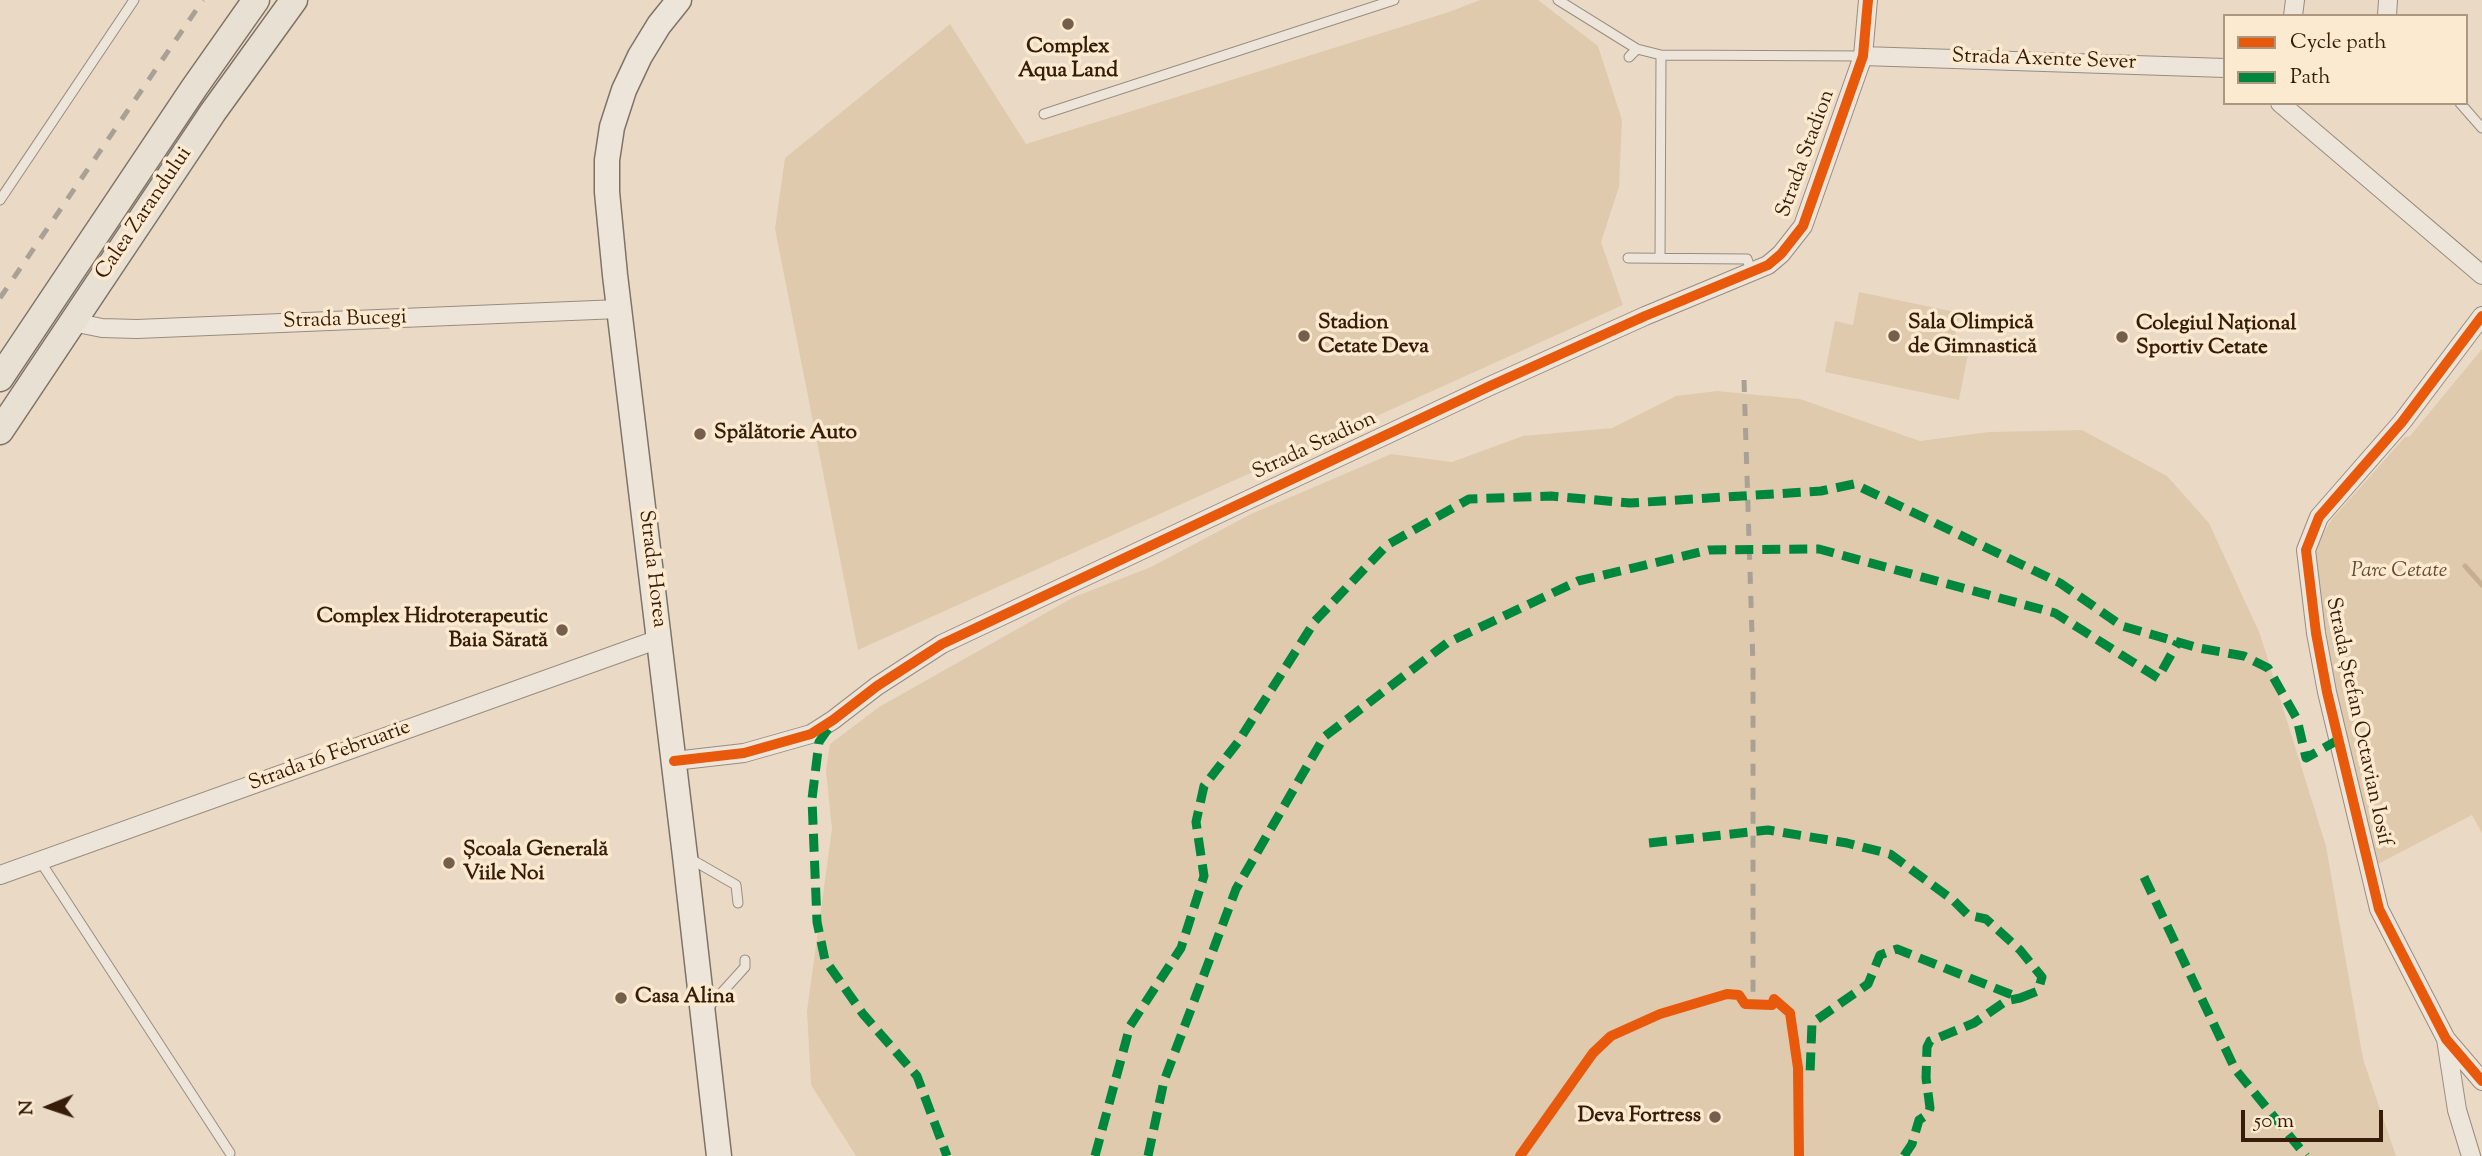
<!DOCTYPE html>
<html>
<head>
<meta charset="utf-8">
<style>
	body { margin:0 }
	#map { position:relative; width:2482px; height:1156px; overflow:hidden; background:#eadac5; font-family:"Sorts Mill Goudy",serif }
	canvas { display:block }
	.legend { position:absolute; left:2223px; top:14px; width:245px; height:91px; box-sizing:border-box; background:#fbe9d0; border:2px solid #ac9780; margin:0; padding:9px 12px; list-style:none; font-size:21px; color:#361c09 }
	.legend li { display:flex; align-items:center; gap:14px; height:35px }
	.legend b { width:35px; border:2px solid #ac9780 }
	.north { position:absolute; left:14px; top:1072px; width:70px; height:70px; -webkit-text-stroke:5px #fbe9d0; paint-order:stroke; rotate:268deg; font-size:19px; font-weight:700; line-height:28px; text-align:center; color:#361c09 }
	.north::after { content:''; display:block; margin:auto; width:24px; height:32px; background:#361c09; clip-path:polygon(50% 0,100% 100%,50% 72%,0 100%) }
	.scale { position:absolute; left:2241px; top:1110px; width:142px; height:32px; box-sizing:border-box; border:4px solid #361c09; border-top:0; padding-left:9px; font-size:21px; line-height:24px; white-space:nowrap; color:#361c09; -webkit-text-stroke:5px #fbe9d0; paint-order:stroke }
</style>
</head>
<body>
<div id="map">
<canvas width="2482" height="1156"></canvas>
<ul class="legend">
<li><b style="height:9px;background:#e8590c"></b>Cycle path</li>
<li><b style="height:9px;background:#00873e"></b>Path</li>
</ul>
<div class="north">N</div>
<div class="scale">50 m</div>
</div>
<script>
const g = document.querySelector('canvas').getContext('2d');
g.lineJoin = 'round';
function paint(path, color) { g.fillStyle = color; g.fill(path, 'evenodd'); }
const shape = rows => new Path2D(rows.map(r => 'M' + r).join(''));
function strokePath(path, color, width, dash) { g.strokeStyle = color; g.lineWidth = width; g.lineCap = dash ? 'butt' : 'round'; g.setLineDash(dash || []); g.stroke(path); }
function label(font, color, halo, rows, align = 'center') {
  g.font = font + ' "Sorts Mill Goudy",serif'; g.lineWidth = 7; g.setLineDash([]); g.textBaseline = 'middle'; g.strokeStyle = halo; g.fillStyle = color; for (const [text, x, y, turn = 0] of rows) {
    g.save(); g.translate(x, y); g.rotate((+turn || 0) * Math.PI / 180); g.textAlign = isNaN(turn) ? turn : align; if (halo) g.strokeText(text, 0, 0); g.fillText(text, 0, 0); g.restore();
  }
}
const green = shape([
	[1480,0,1538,0,1598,46,1622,120,1619,187,1601,242,1623,305,858,650,775,229,785,158,950,24,1026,144,1449,12],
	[1859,292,1960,313,1953,346,1969,349,1959,400,1825,372,1835,321,1853,325],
	[2482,349,2482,833,2472,815,2376,865,2330,666,2313,562,2321,537,2332,519,2405,437,2410,436],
	[1717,391,1800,399,1920,441,1989,432,2082,430,2167,476,2209,523,2260,634,2326,846,2363,1059,2396,1156,856,1156,811,1085,807,1011,832,829,826,771,830,744,879,707,1074,597,1151,567,1251,514,1391,454,1452,462,1523,436,1612,428,1676,396]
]);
const stream = shape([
	[2465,566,2482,585]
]);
const lane = shape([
	[1558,0,1637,49,1661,55,1863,56],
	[1629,57,1637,49],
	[2460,103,2482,128],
	[1044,114,1394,0],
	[0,200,134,0],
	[1628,258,1747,259,1752,273],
	[1660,258,1661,55],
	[689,858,736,885,738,903],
	[40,861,230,1153],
	[707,1009,745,967,745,960]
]);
const street = shape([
	[2293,16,2295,0],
	[2387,16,2388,0],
	[1863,56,2225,68],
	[2280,103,2482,275],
	[2482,316,2402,422,2319,517,2306,550,2316,633,2327,692,2379,909,2446,1039,2482,1081],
	[72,322,102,328,137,329,619,309],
	[674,761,744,753,811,734,833,720,877,686,942,644,1490,386,1645,316,1768,265,1781,254,1803,226,1863,56,1868,0],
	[0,875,659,639],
	[2446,1039,2457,1110,2471,1156]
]);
const secondary = shape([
	[679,0,659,25,640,56,624,90,612,127,607,160,607,192,615,275,685,856,719,1156]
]);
const primary = shape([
	[0,378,194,88,256,0],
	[0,431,213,112,294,0]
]);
const rail = shape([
	[0,298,203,0],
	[1744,380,1753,666,1753,992]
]);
const quiet = shape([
	[828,729,819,742,812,799,817,922,825,960,863,1014,917,1076,947,1156],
	[1649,843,1768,830,1847,843,1890,854,1953,900,1968,915,1986,919,2020,950,2042,977,2038,991,2020,998,1897,949,1880,955,1868,984,1812,1023,1810,1074],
	[2144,877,2235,1069,2306,1156],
	[1095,1156,1130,1026,1181,948,1204,876,1196,822,1204,786,1238,742,1315,621,1387,545,1469,499,1551,496,1630,503,1821,491,1854,484,2060,583,2122,626,2199,648,2244,656,2268,668,2297,719,2306,758,2338,740],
	[1148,1156,1164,1081,1236,889,1324,737,1447,643,1578,581,1709,550,1819,549,2055,613,2158,678,2178,642],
	[1904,1156,1912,1144,1919,1120,1928,1114,1930,1108,1926,1078,1927,1047,1930,1041,1974,1023,2006,1001,2020,998]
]);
const cycleway = shape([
	[2482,316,2402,422,2319,517,2306,550,2316,633,2327,692,2379,909,2446,1039,2482,1081],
	[674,761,744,753,811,734,833,720,877,686,942,644,1490,386,1645,316,1768,265,1781,254,1803,226,1863,56,1868,0],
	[1520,1156,1593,1053,1611,1036,1660,1014,1727,994,1739,995,1745,1004,1772,1005,1774,999,1790,1013,1798,1068,1799,1156]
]);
const markers = [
	[1068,24,7,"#755e4b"],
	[1304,336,7,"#755e4b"],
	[1894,336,7,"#755e4b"],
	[2122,337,7,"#755e4b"],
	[700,434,7,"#755e4b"],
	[562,630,7,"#755e4b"],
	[449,863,7,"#755e4b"],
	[621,998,7,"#755e4b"],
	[1715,1117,7,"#755e4b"]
];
const poiNames = [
	["Complex",1068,48,"center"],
	["Aqua Land",1068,72,"center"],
	["Stadion",1318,324],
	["Cetate Deva",1318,348],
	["Sala Olimpică",1908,324],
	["de Gimnastică",1908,348],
	["Colegiul Național",2136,325],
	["Sportiv Cetate",2136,349],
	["Spălătorie Auto",714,434],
	["Complex Hidroterapeutic",548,618,"right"],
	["Baia Sărată",548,642,"right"],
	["Școala Generală",463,851],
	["Viile Noi",463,875],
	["Casa Alina",635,998],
	["Deva Fortress",1701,1117,"right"]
];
const streetNames = [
	["Strada Axente Sever",2044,61,2],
	["Strada Stadion",1807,154,-70],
	["Calea Zarandului",145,214,-56],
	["Strada Bucegi",345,321,-2],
	["Strada Stadion",1315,447,-25],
	["Strada Horea",651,569,83],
	["Strada Ștefan Octavian Iosif",2357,722,78],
	["Strada 16 Februarie",330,757,-20]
];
const parkNames = [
	["Parc Cetate",2399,572]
];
paint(green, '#e0caad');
strokePath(stream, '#c6ae91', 5);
strokePath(lane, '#998c7f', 11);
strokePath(street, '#998c7f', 20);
strokePath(secondary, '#7f7366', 27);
strokePath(primary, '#7f7366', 29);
strokePath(lane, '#ede5da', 9);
strokePath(street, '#ede5da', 18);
strokePath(secondary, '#ede5da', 24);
strokePath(primary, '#e9e0d4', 26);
strokePath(rail, '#a9a096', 5, [12, 12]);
strokePath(quiet, '#00873e', 9, [18, 9]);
strokePath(cycleway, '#e8590c', 10);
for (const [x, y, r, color] of markers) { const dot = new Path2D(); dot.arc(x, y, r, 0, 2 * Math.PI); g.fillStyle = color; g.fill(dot); strokePath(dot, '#fbe9d0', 2.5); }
label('bold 21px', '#361c09', '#fbe9d0', poiNames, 'left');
label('21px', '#361c09', '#fbe9d0', streetNames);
label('italic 21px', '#674c34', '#fbe9d0', parkNames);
</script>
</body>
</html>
